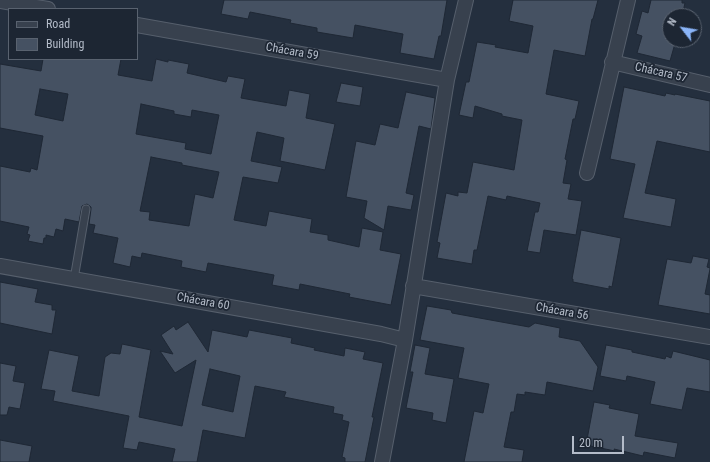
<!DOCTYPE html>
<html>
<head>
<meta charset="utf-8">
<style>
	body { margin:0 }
	#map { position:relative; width:710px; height:462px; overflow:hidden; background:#242f3e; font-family:"Roboto Condensed",sans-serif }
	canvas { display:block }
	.legend { position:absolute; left:8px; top:8px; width:130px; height:52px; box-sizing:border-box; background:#1d2633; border:1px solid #59626f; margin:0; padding:5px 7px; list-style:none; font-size:12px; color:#b4bcc9 }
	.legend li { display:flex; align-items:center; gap:8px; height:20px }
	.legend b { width:20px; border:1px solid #59626f }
	.north { position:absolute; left:662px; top:8px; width:40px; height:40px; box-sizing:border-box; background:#1d2633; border:1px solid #59626f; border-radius:50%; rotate:301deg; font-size:11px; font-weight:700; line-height:16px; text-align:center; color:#b4bcc9 }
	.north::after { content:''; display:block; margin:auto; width:14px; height:18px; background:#8ab4f8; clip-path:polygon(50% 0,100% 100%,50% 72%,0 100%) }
	.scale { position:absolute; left:572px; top:436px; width:52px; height:18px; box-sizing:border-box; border:2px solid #b4bcc9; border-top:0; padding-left:5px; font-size:12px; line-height:14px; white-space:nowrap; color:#b4bcc9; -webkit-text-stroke:3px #1d2633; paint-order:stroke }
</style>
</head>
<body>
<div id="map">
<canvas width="710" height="462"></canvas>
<ul class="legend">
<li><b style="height:5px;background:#38414e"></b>Road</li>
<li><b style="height:11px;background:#455162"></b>Building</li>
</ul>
<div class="north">N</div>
<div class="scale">20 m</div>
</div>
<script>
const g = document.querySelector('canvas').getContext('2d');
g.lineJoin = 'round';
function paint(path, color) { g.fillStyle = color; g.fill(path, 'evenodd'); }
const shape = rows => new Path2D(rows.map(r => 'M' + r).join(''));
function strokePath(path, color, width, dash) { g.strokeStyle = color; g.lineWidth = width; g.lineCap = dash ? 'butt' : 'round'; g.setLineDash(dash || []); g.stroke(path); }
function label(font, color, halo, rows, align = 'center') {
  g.font = font + ' "Roboto Condensed",sans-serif'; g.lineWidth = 3.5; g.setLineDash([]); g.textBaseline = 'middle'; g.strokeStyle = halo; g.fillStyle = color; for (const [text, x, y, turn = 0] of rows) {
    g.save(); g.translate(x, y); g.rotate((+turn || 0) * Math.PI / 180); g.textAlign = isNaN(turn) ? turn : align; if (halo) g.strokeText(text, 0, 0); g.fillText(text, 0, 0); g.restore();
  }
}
const building = shape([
	[224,0,447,0,441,36,439,36,434,59,400,53,403,34,355,25,353,38,317,32,317,28,290,23,291,20,250,12,248,19,221,14,224,0],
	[513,0,598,0,593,19,592,19,585,56,554,50,546,94,579,101,575,119,573,119,565,159,567,160,563,183,571,184,568,199,582,201,576,235,544,230,540,253,527,251,535,212,538,212,540,203,507,196,506,200,488,196,477,250,474,250,472,264,437,258,440,243,437,242,446,193,458,196,458,192,467,193,473,162,514,170,522,120,502,116,502,114,475,106,473,118,459,115,466,82,469,82,477,42,496,45,495,47,528,53,533,26,509,21,513,0],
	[651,0,682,0,682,3,685,3,682,16,670,16,670,40,676,40,670,61,637,53,642,36,636,34,642,11,648,13,651,0],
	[43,59,121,59,118,75,152,81,156,59,168,62,168,60,189,64,187,73,226,82,228,76,245,79,241,98,286,106,289,90,310,94,306,118,335,124,325,170,280,161,284,138,257,132,251,161,282,167,278,183,243,177,234,220,266,226,269,211,312,219,310,232,328,235,328,240,359,247,362,228,383,232,380,250,401,254,391,305,349,297,350,294,300,284,299,290,272,285,274,275,208,263,206,272,181,267,182,261,142,253,141,258,132,256,130,267,113,263,118,238,93,233,95,225,89,224,91,209,91,207,87,204,82,206,79,222,65,219,63,231,56,229,54,237,46,235,46,238,44,238,43,244,28,241,30,235,27,234,29,227,0,221,0,166,30,172,31,168,37,170,43,136,0,128,0,64,41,71,43,59],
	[40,89,68,94,63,121,35,115,40,89],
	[141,104,174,111,174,114,191,117,192,110,219,115,211,154,185,149,186,143,136,134,141,104],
	[151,157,182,163,182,165,219,172,213,198,195,194,189,226,149,220,150,212,140,211,151,157],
	[341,83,363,87,360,106,336,102,341,83],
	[624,87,665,96,666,93,675,95,675,94,710,101,710,152,657,141,645,193,676,199,671,227,623,218,635,164,610,159,624,87],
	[406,92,435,98,431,129,419,126,406,193,414,195,411,210,388,206,384,230,364,218,367,201,346,197,356,141,375,145,380,124,398,128,406,92],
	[581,230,621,238,612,287,609,286,609,289,573,282,573,279,572,279,581,230],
	[693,256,709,259,707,267,710,268,710,269,705,294,710,295,710,314,658,305,667,259,691,263,693,256],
	[0,282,38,289,35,302,52,305,52,310,56,310,52,334,0,323,0,282],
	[427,306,451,310,452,313,529,327,535,323,560,328,559,337,580,341,598,367,593,391,547,382,545,395,525,392,525,395,517,394,514,412,511,412,504,447,524,450,522,462,464,462,474,411,483,413,489,384,458,378,464,348,420,340,427,306],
	[188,322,208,352,212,330,247,337,249,330,292,338,291,343,315,348,314,350,344,356,345,348,365,352,363,359,383,363,372,417,374,417,365,462,345,462,345,458,342,457,349,422,342,420,343,415,333,413,334,407,284,397,286,392,255,386,245,438,203,430,197,462,172,462,175,449,139,442,137,450,123,448,129,416,53,401,55,391,41,389,49,350,79,356,72,391,99,396,105,357,111,353,120,354,122,344,151,350,139,417,182,426,196,360,175,373,160,351,173,354,161,335,174,326,176,330,188,322],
	[210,369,240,376,233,412,202,405,210,369],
	[415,345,430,348,425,374,454,379,446,423,432,420,433,413,406,408,413,372,410,372,415,345],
	[606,345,632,350,632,352,665,359,666,356,671,358,673,351,710,360,710,392,687,388,682,410,650,404,655,382,627,376,626,381,600,376,606,345],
	[0,363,16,366,13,381,25,383,20,409,9,407,7,415,0,415,0,363],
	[594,402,610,405,609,408,639,414,635,436,678,443,675,458,644,452,643,456,614,449,615,451,586,445,594,402],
	[0,440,32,446,29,462,0,462,0,440]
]);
const lane = shape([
	[74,279,86,209]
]);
const street = shape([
	[0,1,48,9],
	[137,25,447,80],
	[612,62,710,85],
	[587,173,628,0],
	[0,266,381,334,405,340],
	[413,286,710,337],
	[382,462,405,340,447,80,466,0]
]);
const streetNames = [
	["Chácara 59",292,52,10],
	["Chácara 57",661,73,13],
	["Chácara 60",203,302,10],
	["Chácara 56",562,312,10]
];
paint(building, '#455162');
strokePath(building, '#1f2835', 1);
strokePath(lane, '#565f6c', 9);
strokePath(street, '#565f6c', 16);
strokePath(lane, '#38414e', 7);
strokePath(street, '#38414e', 14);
label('12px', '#b4bcc9', '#1d2633', streetNames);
</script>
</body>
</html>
